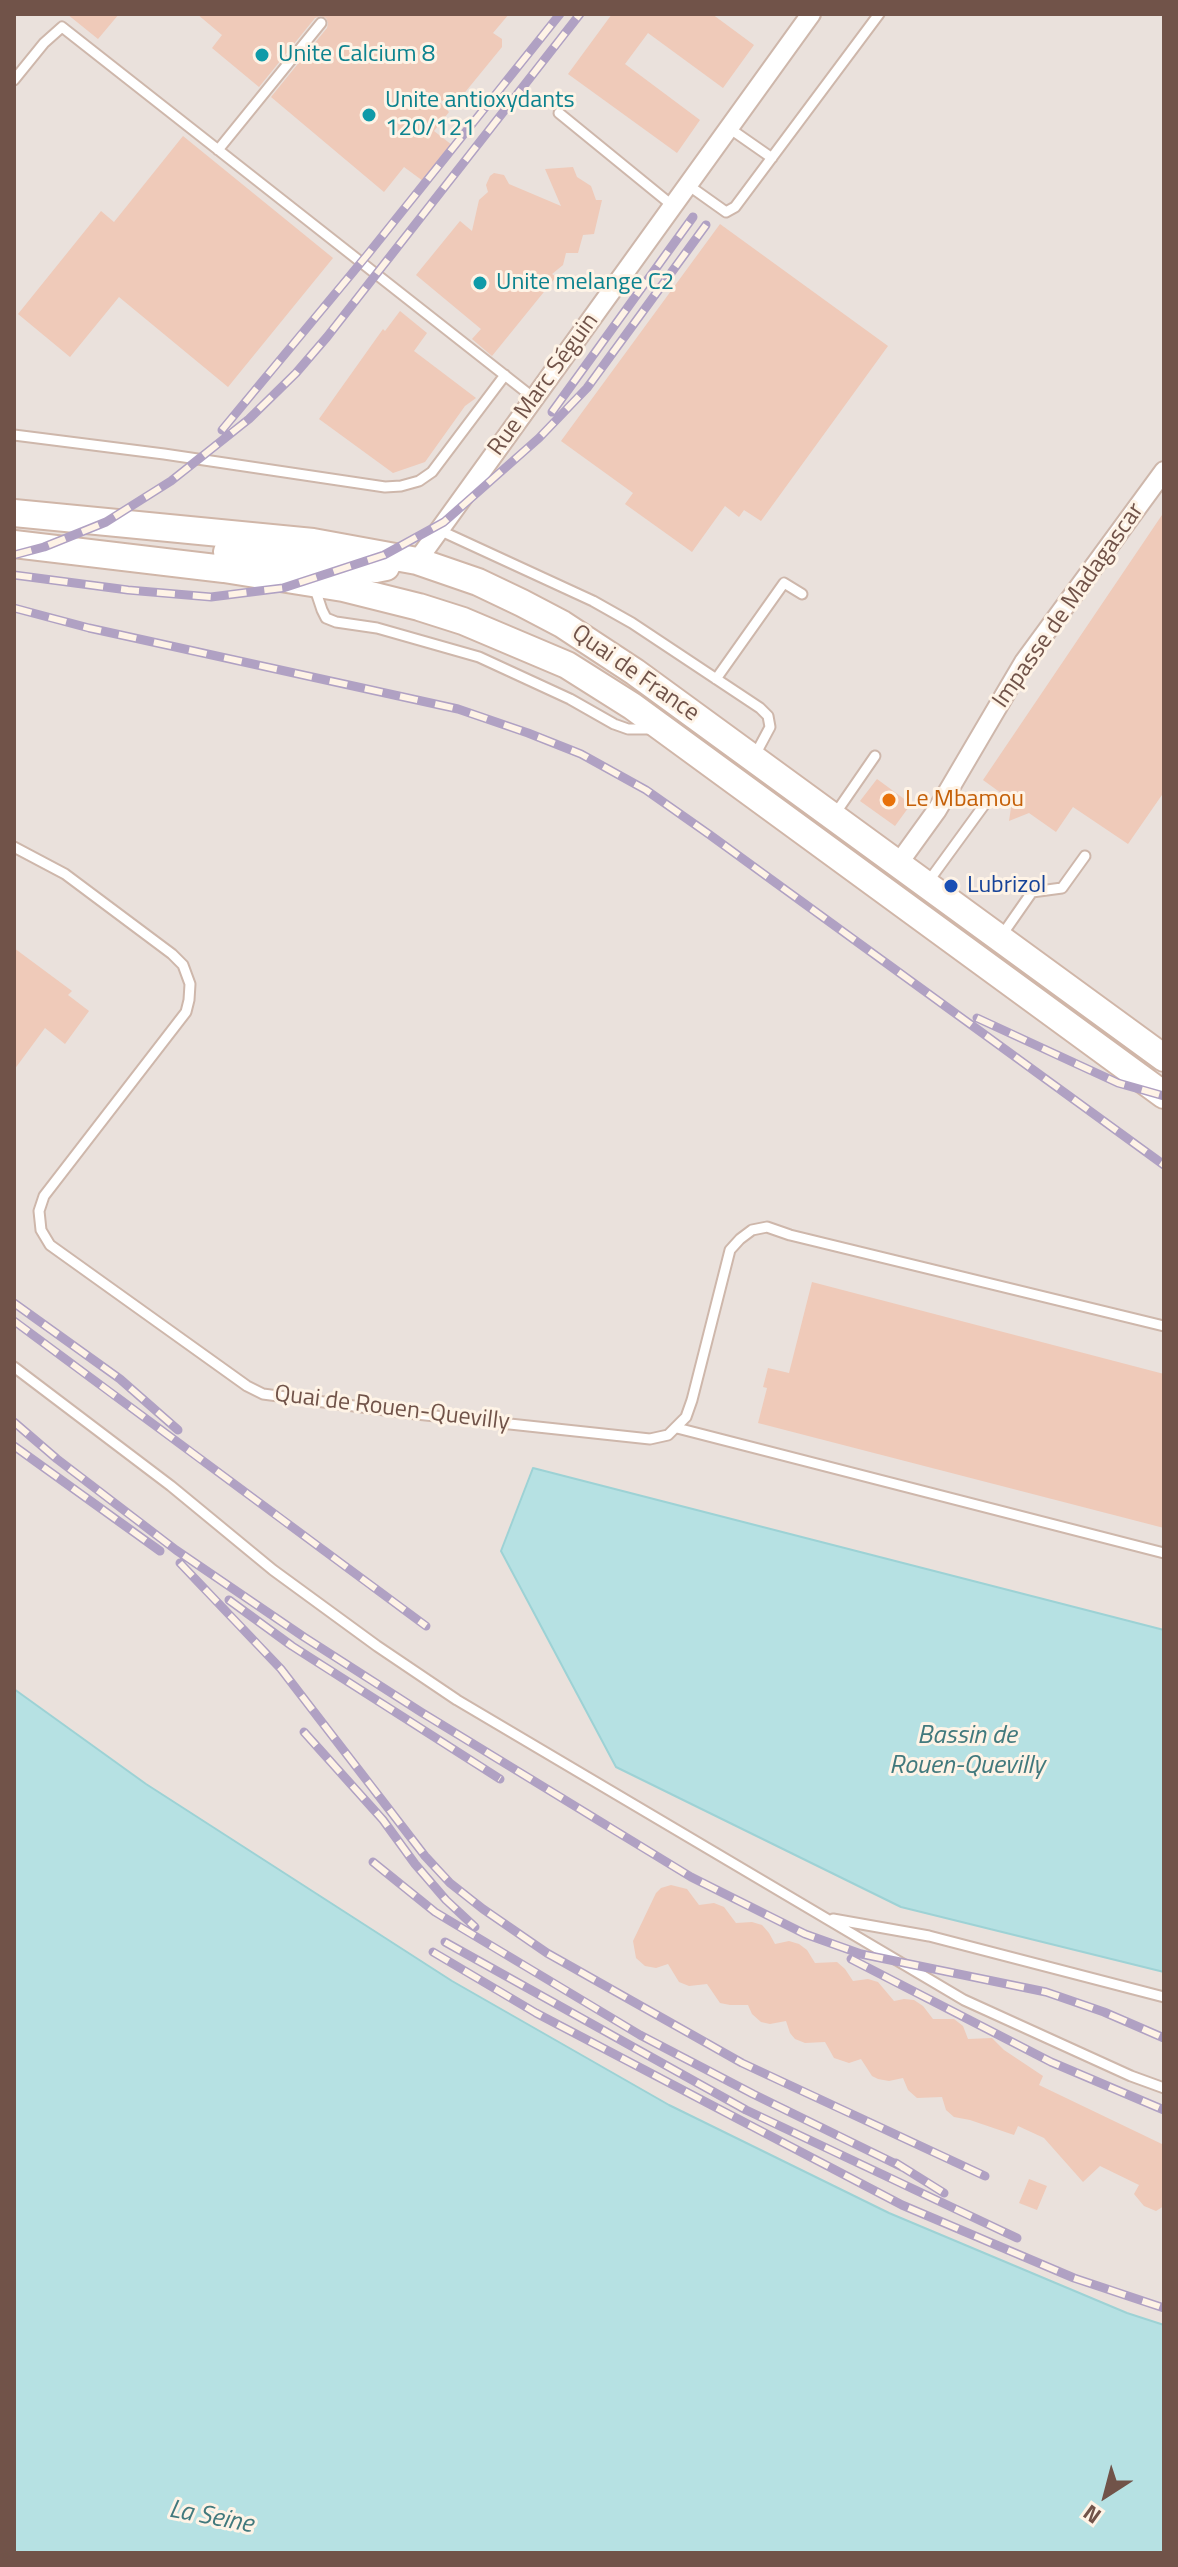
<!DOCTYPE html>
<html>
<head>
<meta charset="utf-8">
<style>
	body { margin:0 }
	#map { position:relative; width:1178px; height:2567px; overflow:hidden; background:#fbeee1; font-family:"Titillium Web",sans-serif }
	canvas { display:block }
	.frame { position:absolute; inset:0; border:16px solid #715349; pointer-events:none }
	.north { position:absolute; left:1066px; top:2455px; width:80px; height:80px; -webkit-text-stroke:6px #fef3e6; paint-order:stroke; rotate:216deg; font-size:22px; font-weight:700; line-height:32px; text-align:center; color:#715349 }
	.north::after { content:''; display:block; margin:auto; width:28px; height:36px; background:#715349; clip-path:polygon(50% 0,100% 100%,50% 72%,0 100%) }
</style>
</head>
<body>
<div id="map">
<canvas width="1178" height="2567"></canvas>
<div class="frame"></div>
<div class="north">N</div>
</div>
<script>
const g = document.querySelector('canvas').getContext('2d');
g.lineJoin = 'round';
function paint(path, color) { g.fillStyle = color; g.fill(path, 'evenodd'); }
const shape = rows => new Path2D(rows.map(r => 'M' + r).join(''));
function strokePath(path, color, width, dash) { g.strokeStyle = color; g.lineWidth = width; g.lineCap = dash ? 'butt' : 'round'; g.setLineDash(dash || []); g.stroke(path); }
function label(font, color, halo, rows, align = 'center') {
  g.font = font + ' "Titillium Web",sans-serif'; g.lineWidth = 6; g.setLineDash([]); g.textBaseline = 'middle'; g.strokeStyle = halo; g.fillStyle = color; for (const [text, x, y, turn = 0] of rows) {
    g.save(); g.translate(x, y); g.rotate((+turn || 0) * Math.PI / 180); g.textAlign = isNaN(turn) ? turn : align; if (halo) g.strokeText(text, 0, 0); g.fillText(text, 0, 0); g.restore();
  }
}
const industrial = shape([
	[14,14,1164,14,1164,1630,533,1469,501,1551,901,1907,1164,1972,1164,2325,1127,2313,889,2213,669,2105,452,1981,146,1784,14,1689]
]);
const water = shape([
	[533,1468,1164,1630,1164,1972,901,1907,616,1767,501,1551,533,1468],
	[14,1689,146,1784,452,1981,669,2105,889,2213,1127,2313,1164,2325,1164,2553,14,2553,14,1689]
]);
const building = shape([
	[67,14,119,14,98,39],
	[197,14,509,14,493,33,502,39,502,47,453,107,434,96,449,112,434,131,452,145,423,181,404,167,384,192,271,97,327,28,328,23,326,18,321,16,315,18,259,87,212,48,222,35],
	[612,14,712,14,754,45,723,88,648,33,625,64,700,120,677,153,568,74],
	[183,136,333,258,228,387,119,297,70,357,18,314,101,211,114,222],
	[573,167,577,177,591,186,596,200,602,200,594,234,583,235,578,253,566,253,563,265,552,274,556,277,492,356,472,339,481,329,416,275,460,221,472,231,479,200,488,192,486,185,490,176,494,173,504,175,509,184,561,206,545,169],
	[720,224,888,346,761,521,744,510,739,517,725,506,692,552,625,504,633,493,561,441],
	[400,311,427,333,414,351,476,398,465,406,425,462,393,473,319,419,383,329,385,331],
	[1164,512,1164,792,1128,844,1073,807,1056,832,1029,813,1009,821,1012,801,983,780],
	[877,779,911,804,895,826,860,801],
	[14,948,72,991,68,995,89,1011,65,1044,45,1028,14,1070],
	[812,1282,1164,1374,1164,1528,758,1423,767,1388,763,1387,768,1368,789,1373],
	[671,1885,687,1889,699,1905,714,1903,724,1907,736,1923,752,1922,762,1925,769,1933,775,1944,789,1941,799,1944,807,1950,815,1963,837,1962,845,1969,853,1981,868,1979,878,1982,894,2001,904,1999,914,2000,923,2006,933,2019,954,2019,963,2026,968,2039,992,2038,1004,2050,1043,2076,1039,2085,1164,2145,1164,2206,1156,2211,1144,2206,1134,2194,1139,2185,1100,2166,1083,2182,1044,2138,1018,2126,1014,2135,970,2120,954,2117,946,2110,942,2097,917,2098,908,2090,903,2078,889,2081,878,2079,872,2076,861,2059,849,2063,834,2058,825,2042,805,2043,795,2039,790,2033,786,2021,770,2024,761,2022,752,2014,748,2005,730,2005,720,2003,707,1984,689,1986,679,1982,668,1964,656,1968,645,1966,636,1958,633,1941,656,1893,661,1888],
	[1029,2179,1047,2186,1037,2210,1019,2203]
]);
const lane = shape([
	[14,80,44,43,62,27,535,399],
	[559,113,673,206],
	[729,128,772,158],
	[218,150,321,23],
	[688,185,726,212,735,207,879,14],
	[14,435,164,454,385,487,401,486,419,481,432,472,505,375],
	[439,530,593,601,632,623,760,708,768,716,770,727,755,755],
	[314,586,322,610,326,618,336,622,377,628,479,657,570,699,614,724,628,729,651,729],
	[716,679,784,583,802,594],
	[835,814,875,756],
	[14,847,65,874,172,954,183,965,190,984,189,1000,186,1012,44,1196,39,1211,41,1230,50,1245,247,1386,263,1394,407,1413,650,1439,668,1435,686,1417,692,1400,730,1250,740,1239,752,1230,767,1227,790,1235,1164,1326],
	[928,882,987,801],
	[1002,935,1032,892,1062,888,1085,856],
	[14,1367,171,1486,273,1570,377,1646,457,1700,964,2000,1131,2076,1164,2088],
	[677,1428,1164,1553],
	[833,1919,929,1936,1164,1997]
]);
const street = shape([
	[417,561,811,14],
	[898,864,937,810,1024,662,1164,471]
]);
const secondary = shape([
	[14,513,313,542,417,561,478,582,522,603,562,624,635,672,1164,1058],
	[14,544,224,569,343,588,419,607,463,621,567,665,632,706,1164,1095],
	[227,552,345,567,376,569,386,567]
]);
const rail = shape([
	[552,412,693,217],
	[222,430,368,254,560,14],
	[14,555,44,547,106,522,171,481,249,419,296,373,327,337,580,14],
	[14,575,128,590,211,597,283,588,384,555,444,522,539,438,587,388,706,225],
	[14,608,89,628,458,709,528,733,581,754,646,790,710,835,1164,1165],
	[977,1018,1118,1083,1164,1096],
	[14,1303,120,1379,178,1430],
	[14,1321,426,1626],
	[14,1422,57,1459,176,1550,304,1637,421,1712,691,1877,805,1934,861,1954,1046,1992,1104,2012,1164,2038],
	[14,1446,160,1551],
	[180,1563,281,1669,425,1856,450,1883,483,1909,547,1953,742,2063,985,2176],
	[229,1600,292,1646,500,1779],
	[304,1732,383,1820,415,1864,446,1900,475,1927],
	[373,1862,435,1912,640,2035,753,2094,904,2168],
	[445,1942,746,2110,1017,2238],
	[433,1952,536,2013,902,2205,1074,2278,1164,2308],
	[851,1959,1051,2062,1164,2110],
	[896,2163,944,2193]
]);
const markers = [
	[262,55,8,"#0f9aa8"],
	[369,115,8,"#0f9aa8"],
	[480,283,8,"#0f9aa8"],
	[889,800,8,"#e8710a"],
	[951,886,8,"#1a4fb4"]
];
const cultureNames = [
	["Unite Calcium 8",278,55],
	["Unite antioxydants",385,101],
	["120/121",385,129],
	["Unite melange C2",496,283]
];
const streetNames = [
	["Rue Marc Séguin",544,385,-54],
	["Impasse de Madagascar",1069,606,-55],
	["Quai de France",635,674,35],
	["Quai de Rouen-Quevilly",392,1409,7]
];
const foodNames = [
	["Le Mbamou",905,800]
];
const transitNames = [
	["Lubrizol",967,886]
];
const waterNames = [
	["Bassin de",967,1737],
	["Rouen-Quevilly",967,1767],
	["La Seine",211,2518,11]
];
paint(industrial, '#eae1dc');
paint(water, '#b6e1e3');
strokePath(water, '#9dd2d5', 2);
paint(building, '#efcab9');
strokePath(lane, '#ceb7ab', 13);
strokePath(street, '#ceb7ab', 22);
strokePath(secondary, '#d0b6a8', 30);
strokePath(lane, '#fff', 9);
strokePath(street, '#fff', 18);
strokePath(secondary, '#fff', 26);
strokePath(rail, '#b0a1c3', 9);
strokePath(rail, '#fef3e6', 6, [18]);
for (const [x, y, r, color] of markers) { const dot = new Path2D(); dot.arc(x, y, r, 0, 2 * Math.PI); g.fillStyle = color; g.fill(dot); strokePath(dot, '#fef3e6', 3); }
label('24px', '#0d838f', '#fef3e6', cultureNames, 'left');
label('24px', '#715349', '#fef3e6', streetNames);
label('24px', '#c56008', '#fef3e6', foodNames, 'left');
label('24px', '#164399', '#fef3e6', transitNames, 'left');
label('italic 26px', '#41797d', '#fef3e6', waterNames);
</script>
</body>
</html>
